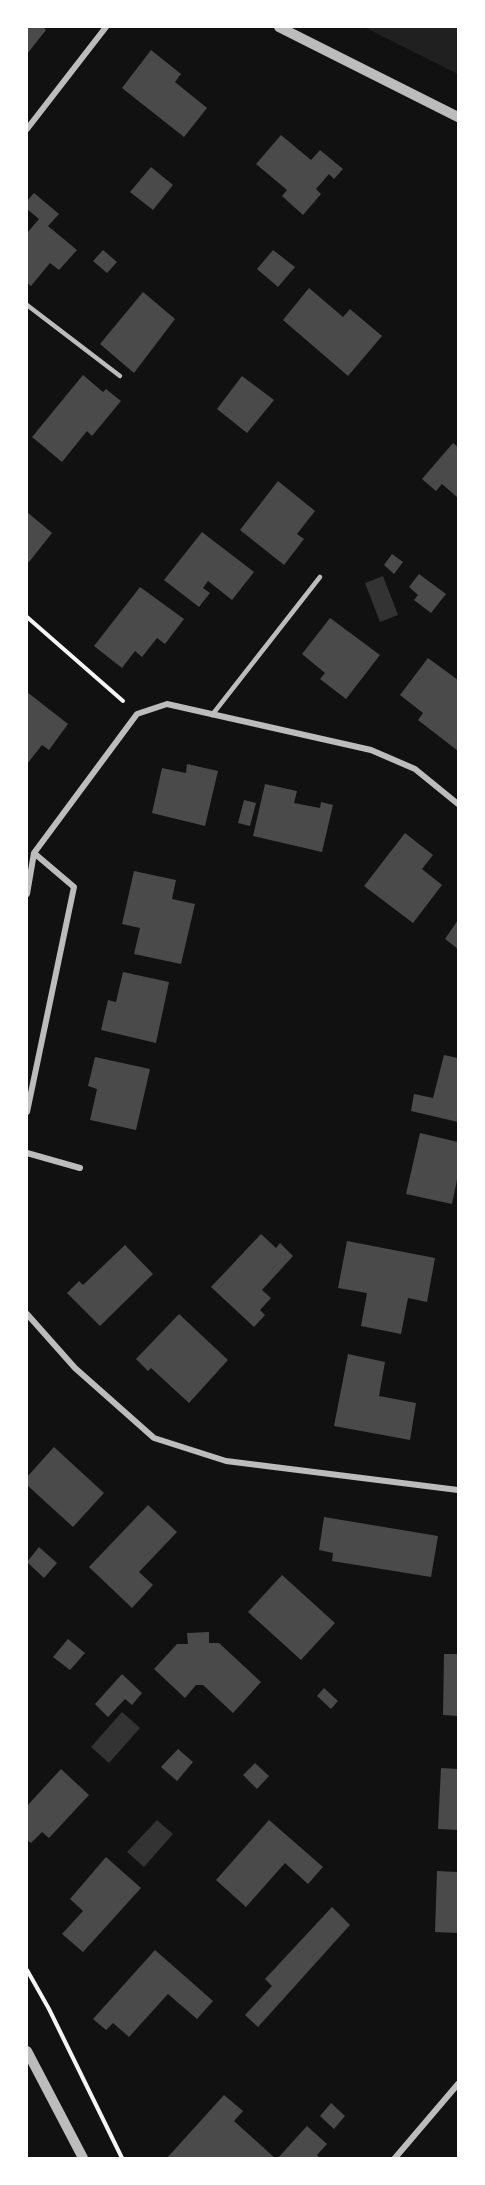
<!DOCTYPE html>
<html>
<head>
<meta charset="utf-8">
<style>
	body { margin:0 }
	#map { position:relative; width:485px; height:2185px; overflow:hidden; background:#111; font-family:Montserrat,sans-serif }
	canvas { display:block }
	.frame { position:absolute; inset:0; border:28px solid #fff; pointer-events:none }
</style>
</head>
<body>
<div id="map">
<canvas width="485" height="2185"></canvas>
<div class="frame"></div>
</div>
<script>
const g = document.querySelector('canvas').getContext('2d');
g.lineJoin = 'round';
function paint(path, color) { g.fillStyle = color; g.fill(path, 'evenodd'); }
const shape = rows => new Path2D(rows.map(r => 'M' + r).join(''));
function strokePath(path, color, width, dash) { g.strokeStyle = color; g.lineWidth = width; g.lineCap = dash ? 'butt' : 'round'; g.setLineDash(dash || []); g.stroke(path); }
const green = shape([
	[364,27,458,27,458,74]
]);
const water = shape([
	[383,576,398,615,380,622,365,583],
	[122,1712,140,1728,109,1763,91,1747],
	[157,1820,173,1834,144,1867,127,1852]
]);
const building = shape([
	[27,27,43,27,46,30,27,54],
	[151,50,181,74,175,82,207,108,184,137,122,88],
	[281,135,311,160,320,150,343,169,334,179,329,174,316,189,321,194,303,215,282,196,287,190,256,164],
	[151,167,173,185,153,210,130,192],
	[34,193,59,214,48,226,77,250,59,270,50,263,31,286,27,283,27,233,39,219,27,209,27,201],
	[103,250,117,262,107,273,93,261],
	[273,250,295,267,278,287,257,269],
	[309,288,343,317,350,309,382,336,348,376,283,320],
	[143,292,175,319,134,373,100,344],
	[83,375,103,392,106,389,121,401,92,436,87,431,62,462,32,437],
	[242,376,274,400,247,433,217,409],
	[453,443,458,447,458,498,442,484,436,491,422,479],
	[278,481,315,511,297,534,304,539,284,565,240,530],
	[27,512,52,533,29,562,27,561],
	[202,532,254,572,232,600,208,581,203,588,210,593,199,607,164,580],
	[392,554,403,562,394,574,384,565],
	[419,574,446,594,431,613,414,600,418,595,409,587],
	[140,587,184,619,165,644,157,638,142,657,135,651,122,668,94,646],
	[330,618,380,655,346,699,320,679,325,673,302,654],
	[428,658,458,680,458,751,418,720,423,713,400,695],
	[27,692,68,724,49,750,42,745,27,764],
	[187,764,218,771,205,826,152,813,162,768,186,773],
	[265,784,297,791,294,803,320,808,321,802,333,805,322,852,253,836],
	[244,800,256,803,250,826,238,823],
	[405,833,433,855,422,869,442,885,413,923,364,886],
	[134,871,176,880,172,899,195,904,181,964,134,954,140,928,122,924],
	[458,920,458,949,445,939],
	[123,972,169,982,156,1043,101,1030,108,1000,116,1002],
	[444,1055,458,1058,458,1122,411,1111,414,1094,433,1098],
	[95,1057,150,1069,136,1130,90,1120,97,1089,88,1086],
	[420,1133,458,1142,458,1175,452,1204,406,1194],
	[261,1234,276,1248,280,1243,293,1256,262,1290,271,1298,260,1310,265,1315,254,1327,211,1287],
	[347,1241,435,1258,427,1302,408,1298,401,1334,361,1326,367,1293,338,1288],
	[125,1245,153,1274,100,1326,67,1293,79,1281,83,1285],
	[179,1314,228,1360,189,1403,151,1368,148,1371,136,1359],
	[348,1354,385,1362,379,1396,416,1403,410,1440,334,1426],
	[54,1447,104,1493,73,1527,27,1485,27,1477],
	[148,1505,177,1532,139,1572,153,1585,132,1608,89,1567],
	[324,1517,438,1536,431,1577,332,1561,333,1553,319,1550],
	[39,1547,57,1563,44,1578,27,1562],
	[282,1575,335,1623,301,1660,248,1612],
	[209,1632,209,1643,219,1643,261,1682,233,1713,203,1685,196,1685,185,1698,154,1669,177,1644,188,1644,187,1633],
	[68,1639,85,1653,70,1670,53,1657],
	[444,1654,458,1654,458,1716,443,1715],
	[122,1674,142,1693,132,1705,125,1699,108,1717,95,1704],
	[324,1688,338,1701,331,1709,317,1696],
	[178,1749,193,1762,177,1781,161,1767],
	[255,1763,269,1776,257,1789,243,1775],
	[441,1768,458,1769,458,1830,438,1829],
	[61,1769,89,1795,49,1838,42,1832,31,1843,27,1840,27,1806],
	[269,1820,323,1867,308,1884,285,1863,246,1907,216,1880],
	[106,1857,141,1888,83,1952,62,1934,83,1911,70,1899],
	[437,1871,458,1872,458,1933,435,1932],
	[332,1907,350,1925,258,2027,245,2015,272,1986,265,1979],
	[155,1950,213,2001,197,2019,168,1994,129,2037,113,2023,106,2030,93,2019],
	[224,2095,243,2111,234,2121,275,2158,167,2158],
	[331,2103,345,2116,334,2129,320,2116],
	[307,2126,327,2144,317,2155,320,2158,278,2158]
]);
const path = shape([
	[27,617,123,701],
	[27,1970,49,2009,122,2158]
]);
const service = shape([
	[27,305,120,376],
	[212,715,320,577]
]);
const minor = shape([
	[27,129,106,27],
	[27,894,34,853],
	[27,1112,74,887,34,853,137,714,167,704,371,750,415,769,458,804],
	[27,1153,80,1168],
	[27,1314,75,1368,154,1438,226,1461,458,1490],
	[395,2158,458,2084]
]);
const tertiary = shape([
	[279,27,458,117],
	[27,2051,83,2158]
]);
paint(green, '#202020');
paint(water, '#333');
paint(building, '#4a4a4a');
strokePath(path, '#f5f5f5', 4);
strokePath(service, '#bcbcbc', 4.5);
strokePath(minor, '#bcbcbc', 6);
strokePath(tertiary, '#bcbcbc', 10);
</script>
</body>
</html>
